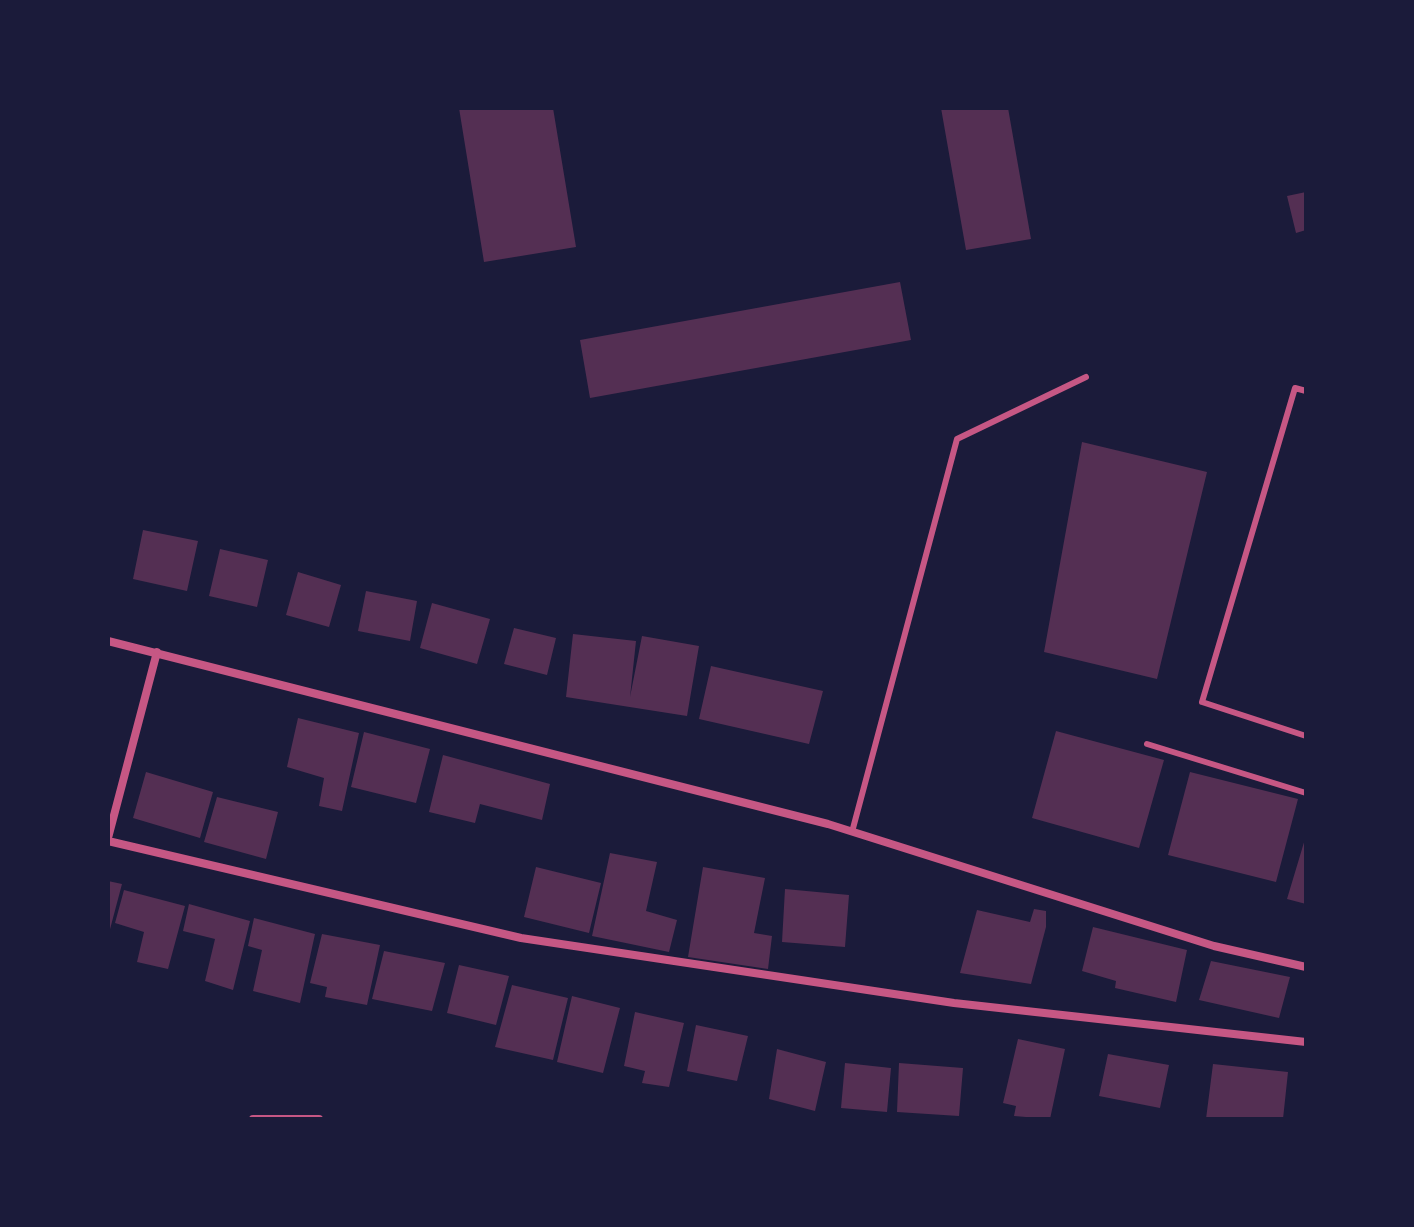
<!DOCTYPE html>
<html>
<head>
<meta charset="utf-8">
<style>
	body { margin:0 }
	#map { position:relative; width:1414px; height:1227px; overflow:hidden; background:#1b1b3a; font-family:"Roboto Condensed",sans-serif }
	canvas { display:block }
	.frame { position:absolute; inset:0; border:110px solid #1b1b3a; pointer-events:none }
</style>
</head>
<body>
<div id="map">
<canvas width="1414" height="1227"></canvas>
<div class="frame"></div>
</div>
<script>
const g = document.querySelector('canvas').getContext('2d');
g.lineJoin = 'round';
function paint(path, color) { g.fillStyle = color; g.fill(path, 'evenodd'); }
const shape = rows => new Path2D(rows.map(r => 'M' + r).join(''));
function strokePath(path, color, width, dash) { g.strokeStyle = color; g.lineWidth = width; g.lineCap = dash ? 'butt' : 'round'; g.setLineDash(dash || []); g.stroke(path); }
const building = shape([
	[459,108,553,108,576,247,484,262],
	[941,108,1008,108,1031,239,966,250],
	[1306,192,1306,230,1296,233,1287,196],
	[900,282,911,340,590,398,580,340],
	[1082,442,1207,472,1157,679,1044,652],
	[143,530,198,541,187,591,133,579],
	[220,549,268,560,257,607,209,596],
	[298,572,341,585,329,627,286,615],
	[366,591,417,601,410,641,358,631],
	[432,603,490,619,477,664,420,648],
	[514,628,556,638,547,675,504,664],
	[573,634,636,641,630,697,642,636,699,646,687,716,566,697],
	[711,666,823,691,809,744,699,719],
	[298,718,359,733,342,811,319,806,324,778,287,767],
	[1056,731,1164,760,1139,848,1032,818],
	[364,732,430,749,416,803,351,787],
	[443,755,550,784,542,820,480,804,475,823,429,812],
	[146,772,213,792,200,838,133,818],
	[1190,772,1298,799,1276,882,1168,855],
	[217,797,278,812,266,859,204,842],
	[1305,839,1306,839,1306,904,1287,899],
	[610,853,657,862,646,911,677,920,669,952,592,936],
	[536,867,601,883,589,933,524,917],
	[703,867,765,878,754,933,772,936,768,969,688,957],
	[108,881,122,884,109,933,108,932],
	[785,889,849,895,845,947,782,942],
	[124,890,185,906,168,969,137,962,144,932,115,923],
	[189,904,250,921,233,990,205,981,215,939,183,931],
	[1034,909,1046,911,1046,927,1031,984,960,973,977,910,1030,922],
	[254,918,315,934,300,1003,253,991,262,950,248,946],
	[1093,927,1187,950,1176,1002,1115,988,1116,981,1082,971],
	[322,934,380,945,367,1005,325,997,327,987,310,983],
	[384,951,445,963,432,1011,372,999],
	[1211,961,1290,977,1279,1018,1199,1000],
	[459,965,509,976,496,1025,447,1013],
	[512,985,568,998,553,1060,495,1047],
	[572,996,620,1008,603,1073,557,1062],
	[635,1012,684,1023,669,1087,642,1083,645,1071,624,1066],
	[696,1025,748,1036,737,1081,687,1071],
	[1018,1039,1065,1049,1050,1119,1014,1116,1016,1106,1003,1103],
	[777,1049,826,1062,815,1111,769,1099],
	[1108,1054,1169,1065,1160,1108,1099,1096],
	[845,1063,891,1068,887,1112,841,1108],
	[899,1063,963,1068,959,1116,897,1112],
	[1213,1064,1288,1072,1283,1119,1206,1119]
]);
const service = shape([
	[1306,391,1295,388,1202,702,1306,736],
	[1147,744,1306,793],
	[852,832,957,439,1086,377]
]);
const minor = shape([
	[108,641,828,824,1214,946,1306,967],
	[108,838,157,652],
	[108,841,521,938,954,1003,1306,1042],
	[253,1119,319,1119]
]);
paint(building, '#542f53');
strokePath(service, '#c65784', 6);
strokePath(minor, '#c65784', 8);
</script>
</body>
</html>
